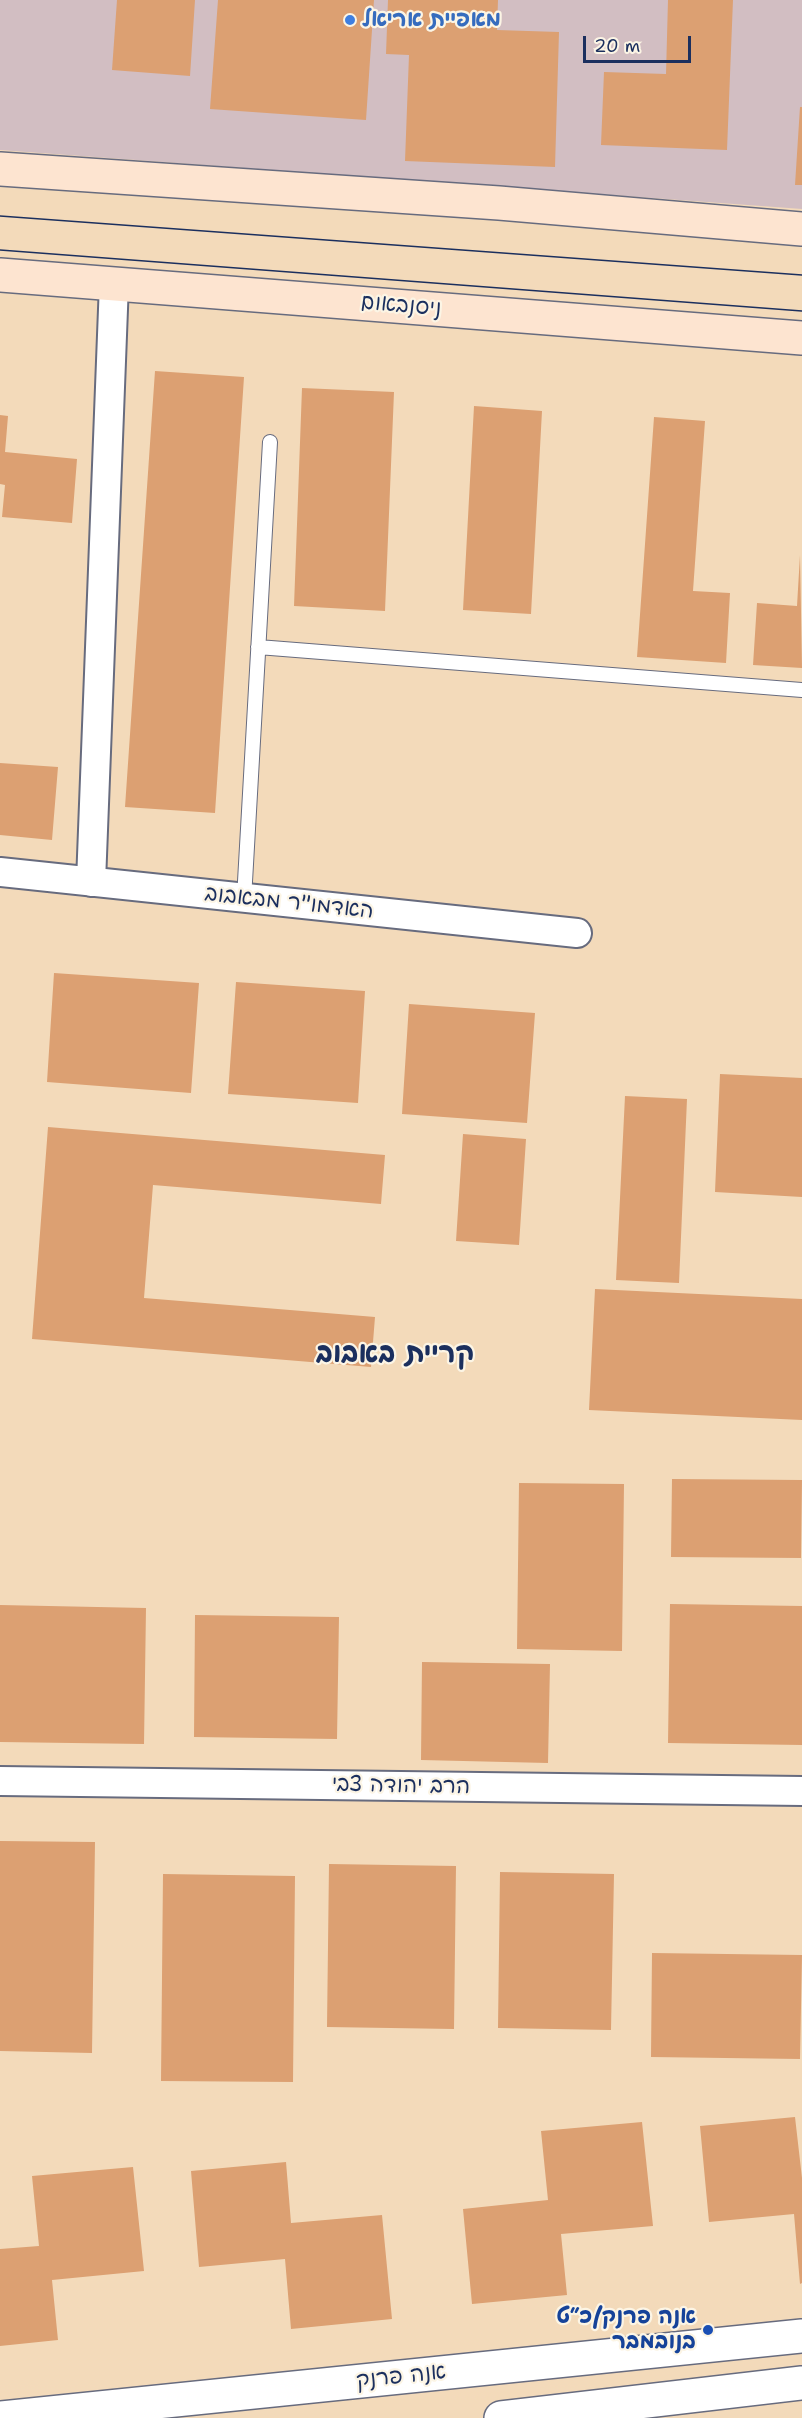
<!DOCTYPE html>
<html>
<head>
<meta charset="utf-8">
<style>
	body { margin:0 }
	#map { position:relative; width:802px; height:2418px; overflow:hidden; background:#f3daba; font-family:"Shantell Sans",sans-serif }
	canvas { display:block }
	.scale { position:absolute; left:583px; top:36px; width:108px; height:27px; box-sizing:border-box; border:3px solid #1b2f5e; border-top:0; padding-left:8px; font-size:18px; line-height:21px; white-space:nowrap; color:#1b2f5e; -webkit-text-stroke:4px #fcf5e5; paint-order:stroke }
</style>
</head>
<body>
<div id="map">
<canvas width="802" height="2418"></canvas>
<div class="scale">20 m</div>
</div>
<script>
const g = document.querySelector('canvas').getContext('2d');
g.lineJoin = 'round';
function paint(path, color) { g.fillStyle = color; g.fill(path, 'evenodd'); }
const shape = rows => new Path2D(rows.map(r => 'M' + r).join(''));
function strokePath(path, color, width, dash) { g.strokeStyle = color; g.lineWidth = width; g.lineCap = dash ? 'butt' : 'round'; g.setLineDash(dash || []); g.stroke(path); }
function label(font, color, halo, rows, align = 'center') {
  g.font = font + ' "Shantell Sans","Playpen Sans Hebrew",sans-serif'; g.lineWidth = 4.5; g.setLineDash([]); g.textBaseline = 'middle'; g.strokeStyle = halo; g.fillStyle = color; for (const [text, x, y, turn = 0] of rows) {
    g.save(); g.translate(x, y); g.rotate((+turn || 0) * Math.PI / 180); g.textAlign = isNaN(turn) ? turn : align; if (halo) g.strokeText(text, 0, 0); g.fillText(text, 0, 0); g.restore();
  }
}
const industrial = shape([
	[0,0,802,0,802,209,0,150]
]);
const building = shape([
	[117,0,195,0,190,76,112,70],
	[218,0,374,0,366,120,210,109],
	[388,0,498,0,497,30,559,32,555,167,405,161,409,55,386,54],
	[668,0,733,0,727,150,601,145,604,72,666,74],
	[800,107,802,107,802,185,795,185],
	[155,371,244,377,215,813,125,807],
	[302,388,394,392,385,611,294,606],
	[474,406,542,411,531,614,463,610],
	[0,415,8,416,5,452,77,459,72,523,2,517,5,485,0,484],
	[654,417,705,421,693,591,730,593,726,663,637,657],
	[800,555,802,668,753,665,757,603,797,606],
	[0,763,58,767,52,840,0,835],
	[54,973,199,983,191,1093,47,1082],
	[236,982,365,991,358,1103,228,1094],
	[409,1004,535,1013,527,1123,402,1114],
	[720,1074,802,1078,802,1197,715,1192],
	[625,1096,687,1099,679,1283,616,1280],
	[48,1127,385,1155,381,1204,153,1185,144,1298,375,1317,371,1367,32,1339],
	[463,1134,526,1139,519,1245,456,1241],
	[595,1289,802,1299,802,1420,589,1410],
	[672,1479,802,1480,801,1558,671,1557],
	[519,1483,624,1484,622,1651,517,1649],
	[670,1604,802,1606,802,1745,668,1743],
	[0,1605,146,1608,144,1744,0,1742],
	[195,1615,339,1617,337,1739,194,1737],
	[422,1662,550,1664,548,1763,421,1760],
	[0,1841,95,1842,92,2053,0,2051],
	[329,1864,456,1866,454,2029,327,2027],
	[500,1872,614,1874,611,2030,498,2028],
	[163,1874,295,1876,293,2082,161,2081],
	[652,1953,802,1955,800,2059,651,2057],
	[795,2117,802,2178,802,2283,800,2284,794,2214,709,2222,700,2126],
	[642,2122,653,2226,561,2234,567,2295,472,2304,463,2209,548,2200,541,2131],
	[286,2162,291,2223,382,2215,392,2319,291,2329,285,2259,199,2267,191,2171],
	[133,2167,144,2271,52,2280,58,2340,0,2346,0,2249,39,2246,32,2176]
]);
const service = shape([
	[258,647,802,690],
	[244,899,270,442]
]);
const minor = shape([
	[0,872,577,933],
	[91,882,114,283],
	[0,1781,802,1791]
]);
const tertiary = shape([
	[0,2418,802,2336],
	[501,2418,802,2383]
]);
const secondary = shape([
	[0,169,499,203,802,229],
	[0,275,802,338]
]);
const tram = shape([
	[0,216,802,275],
	[0,250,802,311]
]);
const markers = [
	[350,20,6,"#3f7fe0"],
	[708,2330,6,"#1a4fb4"]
];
const shopNames = [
	["מאפיית אריאל",362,20]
];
const streetNames = [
	["ניסנבאום",401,306,5],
	["האדמו\"ר מבאבוב",289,903,6],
	["הרב יהודה צבי",401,1786,1],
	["אנה פרנק",401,2377,-6]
];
const transitNames = [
	["אנה פרנק/כ״ט",696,2317],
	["בנובמבר",696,2342]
];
const districtNames = [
	["קריית באבוב",395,1355]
];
paint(industrial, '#d2bec2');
paint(building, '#dca072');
strokePath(service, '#676b7e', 16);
strokePath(minor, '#676b7e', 32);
strokePath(tertiary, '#676b7e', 36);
strokePath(secondary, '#676b7e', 36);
strokePath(service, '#fff', 14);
strokePath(minor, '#fff', 28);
strokePath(tertiary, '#fff', 33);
strokePath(secondary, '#fde4d0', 33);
strokePath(tram, '#1b2f5e', 1.5);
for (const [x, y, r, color] of markers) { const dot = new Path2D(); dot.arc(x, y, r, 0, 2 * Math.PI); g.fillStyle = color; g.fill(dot); strokePath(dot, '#fcf5e5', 2); }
label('bold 22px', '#366cbe', '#fcf5e5', shopNames, 'left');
label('22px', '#1b2f5e', '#fcf5e5', streetNames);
label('bold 22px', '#164399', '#fcf5e5', transitNames, 'right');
label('bold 28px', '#1b2f5e', '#fcf5e5', districtNames);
</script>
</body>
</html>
